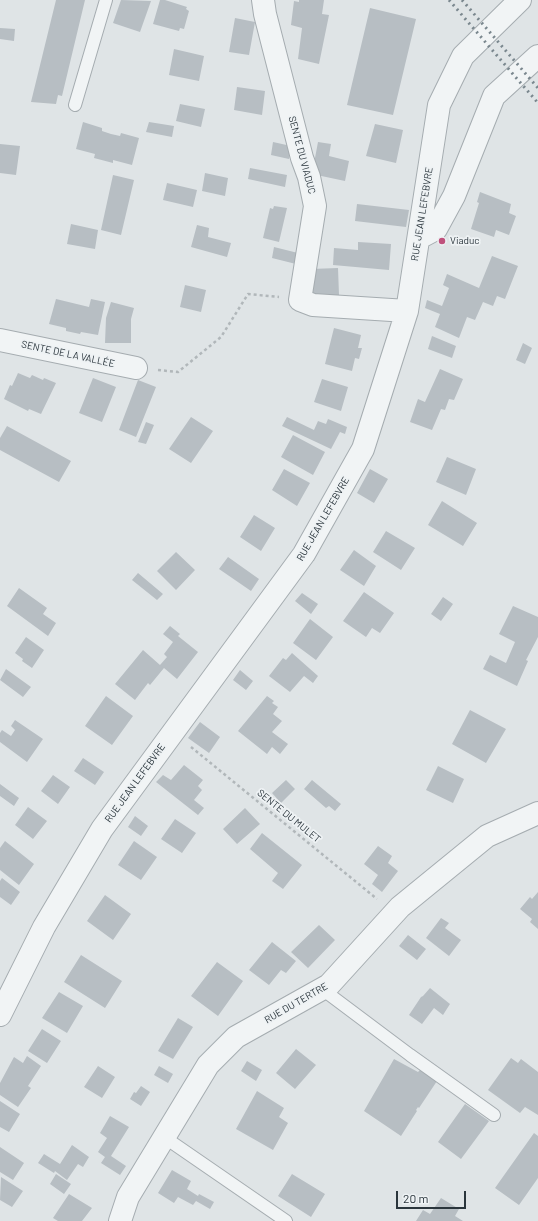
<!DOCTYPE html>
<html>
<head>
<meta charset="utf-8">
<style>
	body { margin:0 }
	#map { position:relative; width:538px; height:1221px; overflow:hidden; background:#dfe4e6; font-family:Barlow,sans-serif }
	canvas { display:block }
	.scale { position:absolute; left:396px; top:1191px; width:70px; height:18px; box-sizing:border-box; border:2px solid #2a353c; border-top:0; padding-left:5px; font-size:12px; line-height:14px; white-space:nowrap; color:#2a353c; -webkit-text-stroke:3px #eef2f4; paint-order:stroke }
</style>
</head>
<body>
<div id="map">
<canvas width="538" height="1221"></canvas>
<div class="scale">20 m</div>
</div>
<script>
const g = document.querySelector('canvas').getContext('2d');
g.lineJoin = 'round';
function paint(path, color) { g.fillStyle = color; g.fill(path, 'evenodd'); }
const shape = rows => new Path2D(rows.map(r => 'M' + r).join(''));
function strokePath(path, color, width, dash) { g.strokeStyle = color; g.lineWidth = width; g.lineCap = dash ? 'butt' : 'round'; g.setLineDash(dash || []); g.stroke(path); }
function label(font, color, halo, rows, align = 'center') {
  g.font = font + ' Barlow,sans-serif'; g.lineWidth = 3.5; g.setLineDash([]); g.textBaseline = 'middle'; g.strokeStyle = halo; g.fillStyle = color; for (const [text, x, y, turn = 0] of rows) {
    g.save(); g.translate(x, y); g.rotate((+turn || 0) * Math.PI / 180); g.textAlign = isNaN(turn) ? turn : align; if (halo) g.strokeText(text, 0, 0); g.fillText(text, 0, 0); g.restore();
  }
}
const building = shape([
	[56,0,85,0,62,96,58,95,56,104,31,102],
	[121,0,151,1,140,32,113,23],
	[160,0,165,0,187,7,186,9,189,11,184,29,180,28,179,31,153,24],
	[299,0,324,0,322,14,329,15,319,64,298,59,302,28,291,25,294,1,299,2],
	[370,8,416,19,393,115,347,105],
	[235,18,255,22,249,55,229,52],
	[0,28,15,29,14,41,0,39],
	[174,49,204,56,199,81,169,75],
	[237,87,265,91,262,115,234,110],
	[180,104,205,109,201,127,176,121],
	[83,122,102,128,102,131,111,134,120,136,121,133,139,138,132,165,113,160,113,163,94,158,95,154,76,149],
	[149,122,174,126,172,137,146,132],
	[375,124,403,130,396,163,366,156],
	[273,142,291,146,289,159,271,155],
	[318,142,331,144,329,156,349,161,345,181,312,174],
	[0,144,20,146,16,175,0,173],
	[250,168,287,175,285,187,248,179],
	[205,173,228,178,225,196,202,191],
	[113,175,134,180,121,235,101,230],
	[167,183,197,190,193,207,163,200],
	[480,192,511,204,509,213,516,216,509,235,496,230,494,237,471,229,479,203,477,202],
	[357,204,409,210,406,227,355,221],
	[274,206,287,208,279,242,263,238,270,208,273,209],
	[71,224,98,230,95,249,67,244],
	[197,225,209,228,208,237,231,243,227,257,191,247],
	[358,242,391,244,389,270,333,265,334,248,358,250],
	[274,247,298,253,296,264,272,258],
	[492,256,518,266,505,299,497,296,493,306,483,302,475,320,467,317,459,338,435,327,440,314,425,308,427,300,442,306,449,288,443,285,447,274,479,288],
	[338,268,339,295,311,296,311,269],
	[185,285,206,290,201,312,180,307],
	[56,299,89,307,91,299,105,302,98,335,81,332,80,334,66,331,66,328,49,324],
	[111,302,134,308,131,319,131,343,105,343,106,318],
	[334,328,361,335,358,348,362,348,359,359,355,358,352,371,325,364],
	[432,336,456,346,452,358,428,349],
	[523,343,532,348,525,364,516,360],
	[440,369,463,379,454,400,449,399,445,410,441,409,432,430,410,422,418,399,425,402],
	[18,373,30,378,32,375,43,380,44,378,56,383,41,414,29,409,28,411,4,399,10,385,12,386],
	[93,378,116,387,102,422,79,413],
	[322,379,348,387,341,411,314,402],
	[138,380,156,387,136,437,119,430],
	[191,417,213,431,191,463,169,449],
	[287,417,314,430,318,421,326,424,328,419,347,427,345,434,340,432,331,449,282,426],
	[146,422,154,425,146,444,138,442],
	[7,426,71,461,59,482,0,450,0,438],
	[293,435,325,452,313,475,281,457],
	[447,457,476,469,466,495,436,482],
	[284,469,310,483,297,506,272,490],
	[370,469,388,479,374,503,357,493],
	[442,501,477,523,463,546,428,525],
	[254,515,275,528,261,551,240,537],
	[386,531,415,548,401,570,373,552],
	[354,550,376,566,364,586,340,570],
	[176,552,195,570,176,590,157,571],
	[228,557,259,579,251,591,219,569],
	[138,573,163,594,157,600,132,580],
	[19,588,47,608,43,614,56,623,48,636,7,606],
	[364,592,394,613,380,633,372,628,366,637,343,621],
	[302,593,318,604,311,614,295,601],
	[443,597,453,604,441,621,431,614],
	[513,606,538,617,538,637,526,660,528,661,517,686,483,669,490,655,506,663,515,642,499,634],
	[310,619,333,637,316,660,293,643],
	[170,626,180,634,178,636,198,652,177,679,164,668,150,685,148,683,135,700,115,684,143,650,160,665,167,657,164,654,173,642,163,634],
	[26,637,44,650,32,668,22,661,23,659,15,653],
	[292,653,318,676,313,683,304,676,290,692,269,676,283,658,286,660],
	[6,669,31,687,23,697,0,680],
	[240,670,253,681,246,690,233,680],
	[106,696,133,716,112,745,85,726],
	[267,696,274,701,272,703,278,707,273,714,282,721,272,732,288,744,280,754,272,747,267,754,238,731],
	[470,710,506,729,486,763,452,744],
	[15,720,43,739,27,762,0,742,0,733,2,730,11,736,15,730,11,726],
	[200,722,220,737,209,753,188,738],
	[83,758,104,772,95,785,74,771],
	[184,765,203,780,198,786,202,790,194,800,204,808,198,815,156,782,163,775,171,780],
	[438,766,464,779,453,803,426,790],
	[53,775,70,787,58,804,41,791],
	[286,780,295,789,281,803,272,793],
	[312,780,341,804,335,811,329,806,326,808,304,789],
	[0,784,19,798,14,806,0,796],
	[28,807,47,821,33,839,15,825],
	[245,808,260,824,237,844,223,829],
	[135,816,148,826,141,836,128,827],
	[175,819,196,833,182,853,161,839],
	[262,833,302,865,283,889,272,881,278,873,250,849],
	[5,841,34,864,19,885,0,870,0,848],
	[134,841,157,857,141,880,118,865],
	[378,846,392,856,388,863,398,871,382,892,372,884,378,875,364,864],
	[2,878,20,892,11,905,0,897,0,881],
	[538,892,538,929,530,922,532,919,520,909,530,897,532,899],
	[105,895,131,914,113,940,87,921],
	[441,918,449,923,445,928,461,940,449,956,426,938],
	[319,925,335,940,308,968,291,952],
	[408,935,426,949,417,960,399,946],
	[272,942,296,961,286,973,281,970,269,985,249,970],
	[81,955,122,981,105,1008,64,982],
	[217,962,243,981,218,1016,191,996],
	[430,988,450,1004,443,1015,434,1008,422,1024,409,1015,421,997,423,996],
	[59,992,83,1006,67,1033,42,1018],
	[178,1018,193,1027,173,1059,158,1051],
	[42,1029,61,1041,47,1063,28,1051],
	[296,1049,316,1065,295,1089,276,1073],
	[27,1056,41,1066,28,1086,31,1088,18,1107,0,1095,0,1083,14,1057,23,1063],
	[511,1058,518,1063,521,1059,538,1072,538,1115,525,1107,520,1113,488,1090],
	[394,1059,418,1072,420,1070,437,1081,419,1108,418,1107,416,1110,417,1111,401,1136,364,1111],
	[247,1061,262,1070,256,1081,241,1071],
	[98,1066,115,1077,102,1098,84,1087],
	[159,1066,173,1074,168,1083,154,1075],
	[141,1086,150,1092,141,1106,130,1099,134,1092,136,1093],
	[257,1091,284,1108,279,1117,288,1123,273,1150,236,1129],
	[0,1101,20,1114,9,1132,0,1127],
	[465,1104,489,1121,461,1159,438,1142],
	[110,1116,129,1127,111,1156,126,1166,120,1175,101,1163,105,1157,98,1152,107,1138,100,1133],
	[534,1133,538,1136,538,1178,519,1205,495,1188],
	[72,1145,89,1157,83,1167,78,1164,67,1180,55,1171,54,1173,38,1163,44,1154,60,1164],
	[0,1147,24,1163,13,1180,0,1172],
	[172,1170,191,1181,187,1189,198,1196,199,1194,214,1202,210,1209,196,1201,193,1205,178,1197,174,1203,158,1193],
	[56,1174,71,1184,64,1194,50,1184],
	[292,1174,325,1194,311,1217,278,1196],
	[1,1177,23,1191,12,1207,0,1200],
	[69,1194,92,1208,82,1221,58,1221,53,1218],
	[441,1198,459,1209,455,1216,463,1221,416,1221,423,1210,430,1214]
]);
const path = shape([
	[158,370,178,372,221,337,248,294,279,297],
	[191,747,377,899]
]);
const service = shape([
	[75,105,106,0],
	[322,989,410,1055,494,1115],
	[164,1137,286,1221]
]);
const minor = shape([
	[263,0,265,14,302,158,309,177,315,206,300,300,313,305,407,311],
	[419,238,436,229,454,196,494,96,538,56],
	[0,340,136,368],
	[0,1015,44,927,102,829,304,554,363,449,407,311,439,105,463,56,520,0],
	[120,1221,128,1197,208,1065,236,1037,329,985,400,907,487,836,538,813]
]);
const rail = shape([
	[449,0,538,103],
	[462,0,538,88]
]);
const markers = [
	[442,241,4,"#bf517c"]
];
const streetNames = [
	["SENTE DU VIADUC",302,155,75],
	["RUE JEAN LEFEBVRE",422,214,-81],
	["SENTE DE LA VALLÉE",68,354,12],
	["RUE JEAN LEFEBVRE",323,519,-60],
	["RUE JEAN LEFEBVRE",135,783,-54],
	["SENTE DU MULET",289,816,39],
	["RUE DU TERTRE",296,1003,-30]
];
const poiNames = [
	["Viaduc",450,241]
];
paint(building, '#b7bec3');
strokePath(service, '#a5acb0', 14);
strokePath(minor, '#a5acb0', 24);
strokePath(path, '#b1b7ba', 2.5, [3, 3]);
strokePath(service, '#f1f4f5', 12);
strokePath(minor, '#f1f4f5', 22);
strokePath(rail, '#7a878e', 3, [2, 4]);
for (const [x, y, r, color] of markers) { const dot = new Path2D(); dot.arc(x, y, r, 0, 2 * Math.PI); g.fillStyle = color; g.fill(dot); strokePath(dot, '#eef2f4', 1.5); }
label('10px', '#2a353c', '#eef2f4', streetNames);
label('10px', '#2a353c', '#eef2f4', poiNames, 'left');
</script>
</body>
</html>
